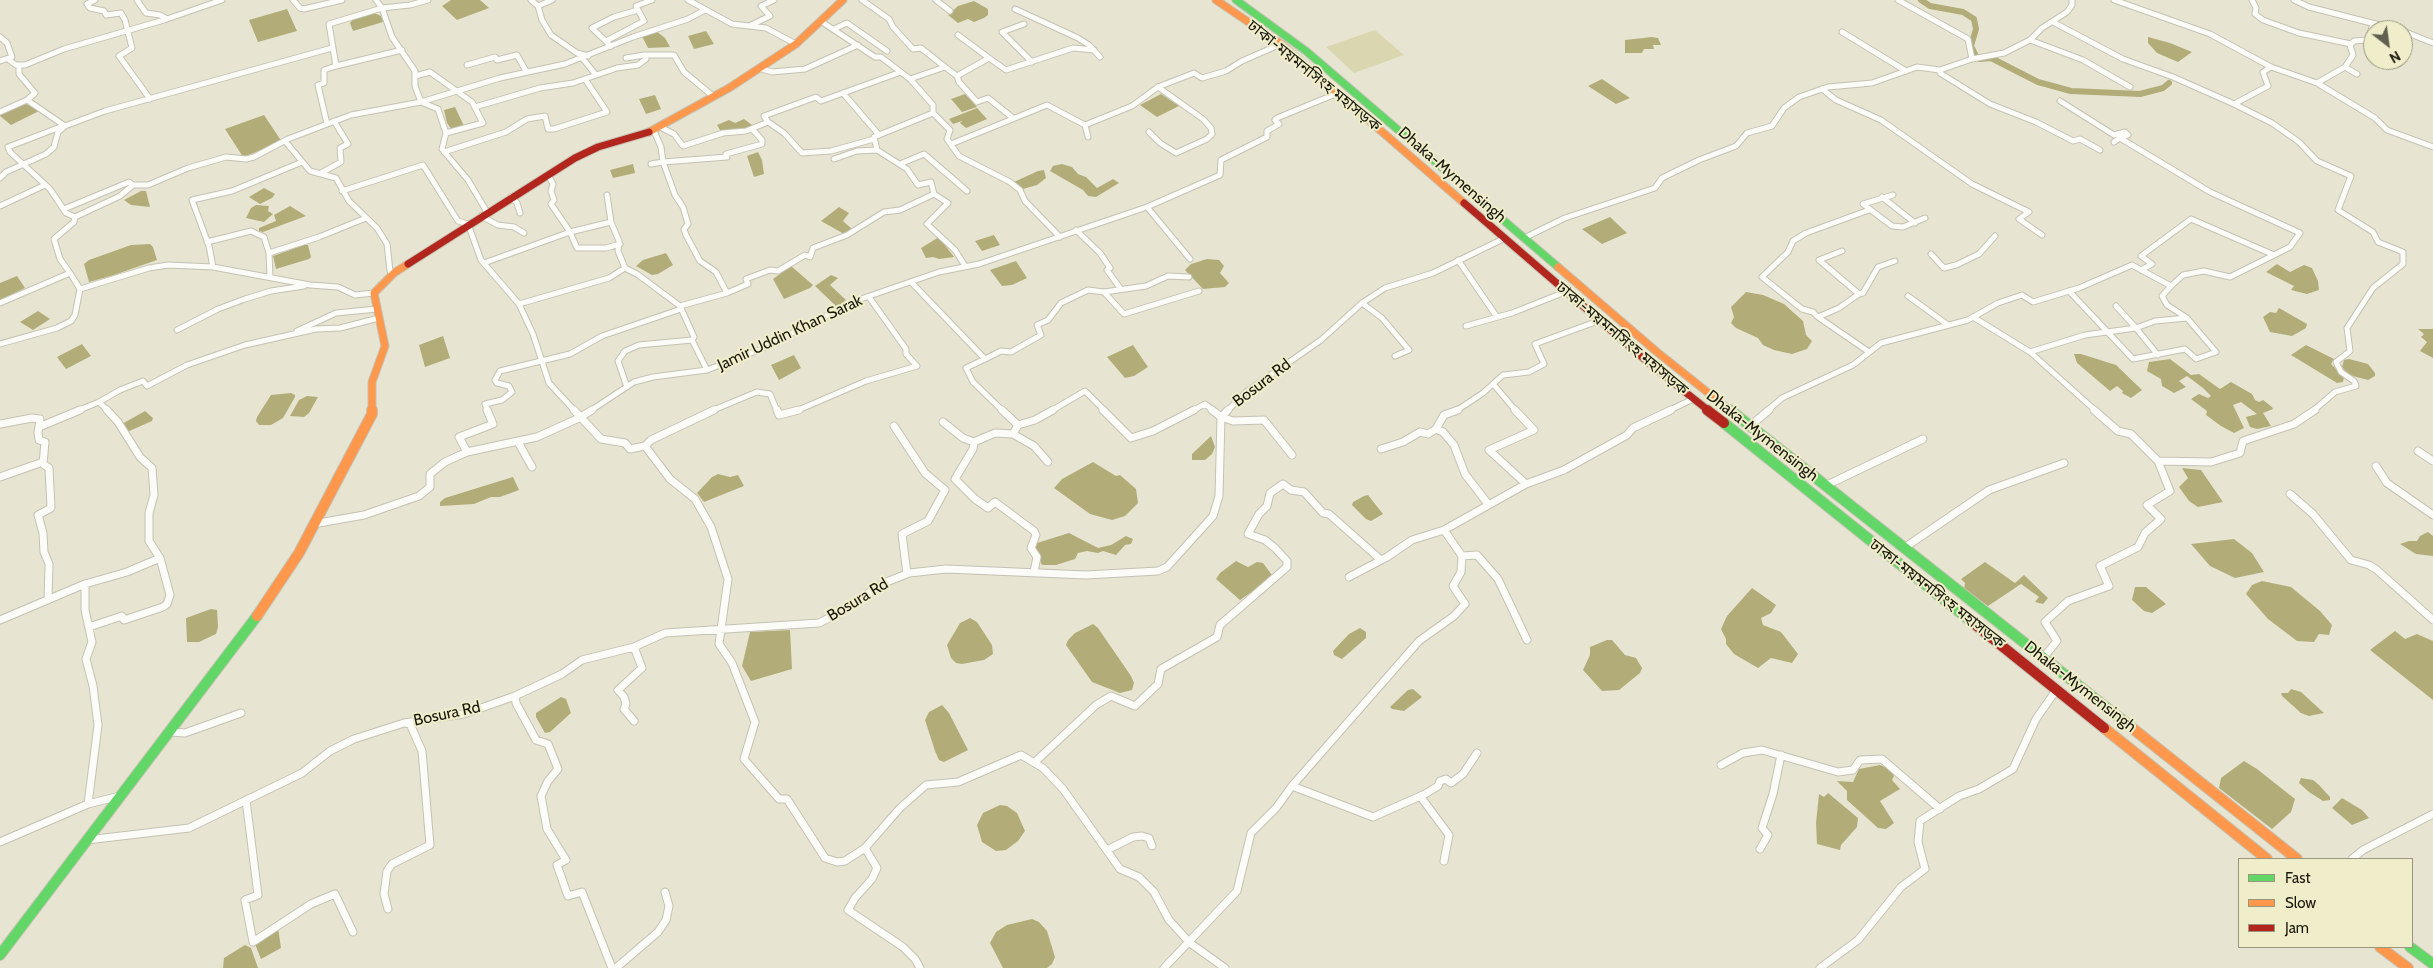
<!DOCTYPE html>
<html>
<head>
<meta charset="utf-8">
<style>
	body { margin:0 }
	#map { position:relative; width:2433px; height:968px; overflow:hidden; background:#e7e5d2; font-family:Cabin,sans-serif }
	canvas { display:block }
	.legend { position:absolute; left:2238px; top:858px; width:175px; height:90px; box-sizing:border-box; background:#efedca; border:1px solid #99987e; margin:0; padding:6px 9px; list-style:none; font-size:15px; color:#19180b }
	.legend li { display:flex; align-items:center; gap:10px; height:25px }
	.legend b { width:25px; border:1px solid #99987e }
	.north { position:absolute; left:2363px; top:20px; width:50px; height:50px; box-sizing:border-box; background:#efedca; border:1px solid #99987e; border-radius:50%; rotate:150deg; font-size:14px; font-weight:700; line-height:20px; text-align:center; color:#19180b }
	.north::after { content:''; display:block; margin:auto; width:18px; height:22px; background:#616051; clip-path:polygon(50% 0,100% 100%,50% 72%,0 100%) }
</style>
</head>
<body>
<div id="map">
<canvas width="2433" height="968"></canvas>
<ul class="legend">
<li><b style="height:6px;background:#63d668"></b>Fast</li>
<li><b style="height:6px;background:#ff974d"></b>Slow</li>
<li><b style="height:6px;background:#b3261e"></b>Jam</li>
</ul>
<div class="north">N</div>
</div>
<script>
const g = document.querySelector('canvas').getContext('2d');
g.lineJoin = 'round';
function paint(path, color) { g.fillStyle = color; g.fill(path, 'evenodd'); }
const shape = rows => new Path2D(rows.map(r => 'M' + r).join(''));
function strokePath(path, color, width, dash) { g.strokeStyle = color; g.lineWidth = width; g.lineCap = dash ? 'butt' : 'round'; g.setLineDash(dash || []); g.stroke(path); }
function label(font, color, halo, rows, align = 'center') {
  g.font = font + ' Cabin,"Noto Sans Bengali",sans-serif'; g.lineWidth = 4; g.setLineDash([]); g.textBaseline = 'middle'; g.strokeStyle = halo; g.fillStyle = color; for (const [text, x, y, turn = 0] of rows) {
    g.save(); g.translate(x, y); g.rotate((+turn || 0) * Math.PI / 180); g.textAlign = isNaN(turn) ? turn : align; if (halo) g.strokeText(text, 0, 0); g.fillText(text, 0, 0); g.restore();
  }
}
const green = shape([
	[1375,30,1404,55,1354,73,1326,47]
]);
const water = shape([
	[451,0,480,0,489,8,457,20,442,6],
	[974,1,988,9,988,15,984,18,974,22,968,19,958,23,948,15,958,6],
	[287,9,297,31,258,42,249,20],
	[374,13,381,16,383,22,353,31,350,23,353,19],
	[656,31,665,38,670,47,648,48,642,36],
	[706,31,714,44,694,49,688,36],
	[1652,37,1658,38,1661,45,1653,45,1654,49,1644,49,1642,53,1625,53,1625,40],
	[2148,37,2170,43,2192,52,2178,62,2157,53,2148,43],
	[1602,79,1630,98,1616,104,1588,86],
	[965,94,977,107,962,112,951,99],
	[1161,94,1179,106,1157,117,1140,105],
	[655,95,661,109,646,114,639,99],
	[25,103,39,111,11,125,0,116,0,113],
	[455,107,464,126,452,130,447,123,444,110],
	[977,108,987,119,966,128,960,123,962,121,953,124,949,119],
	[264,115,282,142,243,157,225,129],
	[744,119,752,125,744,131,720,130,717,125,729,120,735,123],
	[758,152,762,160,764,174,754,177,747,156],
	[633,164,635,173,613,178,610,170],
	[1062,164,1072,167,1078,174,1086,177,1097,188,1113,179,1119,183,1096,197,1088,196,1083,190,1050,171,1053,166],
	[1044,170,1046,178,1037,185,1023,189,1014,182,1038,171],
	[264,188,275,194,272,198,260,204,249,197],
	[141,191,146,191,150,207,131,205,124,200],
	[256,205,269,206,268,211,273,214,264,222,246,218,251,208],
	[290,206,306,216,263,232,259,231,259,228,276,221,274,215],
	[839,207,849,213,843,221,852,229,844,234,821,221],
	[1610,217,1627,233,1602,244,1582,229],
	[994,235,1000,245,982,251,975,241],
	[939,237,954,257,939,259,933,257,926,258,921,248],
	[150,244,153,247,157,260,114,275,89,282,84,264,89,260,131,245],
	[304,245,308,245,311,257,309,259,276,269,273,256],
	[666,253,673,265,658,274,652,275,636,266,643,260],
	[1207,259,1219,260,1224,266,1220,273,1229,283,1225,287,1203,289,1185,270,1191,264],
	[1016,261,1027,278,1012,285,1002,286,990,270],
	[2277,264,2290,272,2304,265,2312,268,2318,281,2319,290,2307,294,2291,290,2294,286,2266,272],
	[791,266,813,285,810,288,784,299,773,279],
	[831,275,838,278,830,285,846,300,837,307,815,286],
	[17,276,25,288,0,300,0,283],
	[1746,292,1763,295,1784,304,1803,321,1806,335,1812,341,1807,349,1792,354,1774,350,1763,345,1758,338,1736,328,1731,323,1734,317,1731,307],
	[2279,308,2307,324,2306,328,2292,336,2270,332,2263,317,2270,312,2276,313],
	[38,311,50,319,33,330,20,322],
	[2418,329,2433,329,2433,358,2420,351,2427,342,2421,337,2424,334],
	[443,336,450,358,425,367,419,345],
	[82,344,91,356,66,369,57,357],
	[1133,345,1148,367,1134,376,1125,378,1107,357],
	[2306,345,2334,359,2331,364,2344,377,2343,382,2337,383,2291,355],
	[2074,354,2081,354,2116,365,2142,390,2131,398,2122,393,2123,391,2117,386,2110,391,2077,363],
	[794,355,801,368,779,380,771,365],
	[2170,359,2191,375,2199,374,2220,389,2231,382,2252,394,2255,400,2259,402,2263,400,2272,407,2273,409,2263,413,2271,426,2257,429,2250,427,2246,417,2257,414,2241,402,2233,405,2244,428,2234,433,2221,426,2206,415,2207,411,2191,399,2199,394,2208,398,2211,396,2203,388,2187,376,2179,381,2186,387,2174,393,2162,386,2161,379,2147,371,2149,362],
	[2349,359,2368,364,2375,373,2375,376,2368,380,2349,375,2342,367,2344,360],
	[291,393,295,395,295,397,283,418,271,425,259,425,256,421,257,417,271,395],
	[307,396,318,397,309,413,304,417,290,416,299,400],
	[145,411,153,418,152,421,127,432,122,424],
	[1211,436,1215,447,1212,454,1205,460,1192,460,1192,454],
	[1093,462,1116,476,1120,475,1136,489,1138,503,1125,516,1112,520,1090,514,1054,488,1062,479],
	[2182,468,2201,470,2223,502,2198,507,2189,501,2179,487,2188,478],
	[718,474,730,477,738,475,744,486,704,502,697,493,712,477],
	[513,477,519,490,500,497,491,497,474,504,440,506,440,502,445,498],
	[1368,495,1383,514,1371,521,1366,519,1352,505,1353,502,1364,496],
	[2428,532,2433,536,2433,556,2416,554,2400,544,2409,541,2417,541,2420,536],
	[1069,533,1098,548,1111,545,1126,536,1133,539,1131,544,1125,545,1116,555,1103,551,1098,553,1087,551,1078,553,1075,559,1056,565,1042,565,1035,550,1037,543],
	[2234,539,2252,553,2264,572,2235,578,2210,566,2191,544],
	[1236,561,1248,567,1257,562,1263,563,1272,575,1270,579,1240,600,1216,579,1220,573],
	[1985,562,2015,583,2024,575,2048,598,2043,604,2035,602,2039,597,2021,584,1988,606,1964,589,1965,583,1961,579],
	[2262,581,2291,587,2320,611,2332,625,2329,635,2319,634,2314,642,2297,641,2268,619,2246,594,2252,585],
	[2135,587,2146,587,2166,604,2152,613,2144,611,2132,600],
	[1752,588,1776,605,1771,613,1761,618,1763,625,1781,632,1798,654,1792,663,1771,658,1758,668,1734,654,1726,644,1726,639,1721,629,1727,616],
	[211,609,217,610,218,627,216,634,199,642,187,642,186,618],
	[970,618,977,622,992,645,993,654,984,660,962,664,956,663,951,658,947,645,960,623],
	[1093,624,1098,628,1131,676,1134,683,1132,690,1120,693,1092,682,1066,645,1068,640,1075,633],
	[1360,628,1366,632,1366,638,1342,659,1334,655,1333,651,1349,634],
	[790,630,792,669,751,681,742,666,750,632],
	[2395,631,2405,639,2417,634,2433,641,2433,700,2370,650],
	[1607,640,1612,640,1625,655,1636,658,1642,668,1640,673,1619,690,1602,691,1583,670,1590,655,1590,647],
	[1413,689,1422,697,1404,711,1392,709,1390,707,1408,690],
	[2291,689,2301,692,2324,713,2309,716,2301,713,2282,696,2281,693,2288,693],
	[561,697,566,699,571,713,550,732,545,733,536,717,536,713],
	[942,705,949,713,968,750,944,762,939,760,935,751,925,720,929,712],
	[2244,761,2257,769,2295,799,2291,812,2272,829,2219,788,2221,778],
	[1880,765,1890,769,1894,776,1892,780,1900,789,1880,801,1894,823,1886,829,1878,828,1847,800,1847,791,1837,781,1853,782,1859,769],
	[2301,778,2313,780,2319,785,2330,797,2330,800,2323,801,2309,792,2299,783],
	[1828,793,1858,818,1857,827,1841,845,1840,850,1817,844,1816,823,1819,794,1824,797],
	[2342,798,2362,810,2369,818,2352,825,2332,808],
	[1000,805,1007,806,1017,813,1025,831,1018,841,1006,850,996,851,982,842,977,825,983,813],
	[1032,919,1039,922,1047,931,1055,957,1052,964,1047,968,1003,968,990,943,996,932,1007,925],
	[278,928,281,948,261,959,255,944],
	[245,945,251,948,258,968,223,968,224,958]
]);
const canal = shape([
	[1921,0,1930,6,1963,12,1974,19,1976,29,1971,46,1976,56],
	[1980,59,1991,58,2038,82,2071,91,2140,94,2163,88,2169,83]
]);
const streetFar1 = shape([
	[95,0,87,4,90,8,104,11,106,15,121,13,125,20,132,48,119,56,150,99],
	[137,0,146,13,160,15,167,19],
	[293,0,300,8,304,9,342,0],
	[376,0,382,8,392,37,415,71,415,86,421,102,438,109,446,133,442,149,468,180,487,212],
	[531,0,538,6,542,20,551,35,577,53,588,56],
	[688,0,732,24,766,28,796,44],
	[862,0,889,19,893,27,913,49,921,48,945,67],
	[936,0,950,11],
	[2114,0,2210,34,2271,67,2317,83,2375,118,2387,130,2433,147],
	[2252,0,2256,8,2255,14,2263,20,2299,33,2351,44],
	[2294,0,2309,7,2399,30],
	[538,6,552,0],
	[1015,9,1078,38,1089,45,1100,57],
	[822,22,875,57,881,57,910,79,933,105,933,113,950,130,947,139,959,156,1010,182,1020,190,1025,201,1060,237],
	[2053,22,2123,59,2173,77,2234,104],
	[1024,24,1002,32,1032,62],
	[749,26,770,16,761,6,774,0],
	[834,29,847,23,887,51],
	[2403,31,2433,43],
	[1842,32,1906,71],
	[0,37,7,43,12,57,0,61],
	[2030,40,2083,60,2130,87],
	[606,41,644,21,638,10],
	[611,46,592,28,614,17,638,10,636,6,652,0],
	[626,58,644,55,674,55,684,72,714,97],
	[989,58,1006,70,1073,48,1094,50],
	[8,59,16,65,25,65,64,49,164,20,222,0],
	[583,59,596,75],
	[1972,59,2004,53,2030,40,2042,28,2067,12,2072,5,2072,0],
	[467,65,495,57,497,60,517,55,526,71],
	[19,66,19,74,35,93,27,100,65,126],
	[336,66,402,50],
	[2271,67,2263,72,2268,86,2234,104,2272,123,2299,142,2317,161,2351,176,2338,210,2373,232,2378,242,2403,252,2403,264,2373,288,2347,328,2350,351,2336,362,2341,372,2354,381,2356,386,2335,392,2313,411],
	[758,68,772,72,805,69,858,45],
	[1940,70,1940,73,1990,104,2036,122,2073,141,2080,139,2100,150],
	[2357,74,2345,67,2353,55,2350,45,2354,41,2368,40,2373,24],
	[415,76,430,72,472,102,483,123,446,133],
	[957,76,959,82,977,102,988,98,1013,118],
	[910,79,945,67,957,76,989,58,958,35],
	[2317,83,2345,67],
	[1822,89,1836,100,1881,120,1972,184,2029,212,2019,219,2042,235],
	[843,93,879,135],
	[2060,101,2114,135,2125,132,2128,135,2120,138],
	[475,107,540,88,573,83,617,68,638,65,646,59,645,55],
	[0,112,27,100],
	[933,113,874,137,877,150,907,169,918,185,931,182,934,194,948,203,927,224,955,250,965,266],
	[768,122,784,133,802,153,831,151,874,139],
	[327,124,318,85,324,83,324,70,336,66,329,24,382,8,410,5,428,0],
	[63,126,8,147,10,152,50,189,66,213,75,217,74,222,54,239,60,259,70,273],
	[660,127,674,134,683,146,723,133,746,131,768,122,764,116,816,97,821,101,901,72],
	[1149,132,1160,143,1176,153,1207,139,1212,134,1211,128,1203,119,1158,87],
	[1088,137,1085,125,1132,106,1158,87,1194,73,1202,78,1226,71,1242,61,1281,44],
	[285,141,310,171,336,178,349,201,377,228,387,244,390,271,394,273],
	[951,144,1047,105,1085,125],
	[444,152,506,132,527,119,545,116,548,129,554,129,607,112,585,79],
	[834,159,857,151,877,150],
	[651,164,663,162,661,147,654,131],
	[900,164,924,154,967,191],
	[321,173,341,162,340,148,348,144,334,121],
	[548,175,553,184,551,191,554,200,551,204,570,232,611,222],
	[0,178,6,172,46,154,54,147,58,132,65,126,105,111,332,48],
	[342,191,423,165,458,221,468,224,481,260,519,304,533,334,549,383,575,411],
	[607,195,611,222,619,241,618,251,625,268,637,274,680,306,694,337,692,340,707,370],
	[1893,195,1863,204,1892,226,1903,227,1925,218],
	[511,197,517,203,520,213],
	[1882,197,1915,223],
	[0,206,45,185],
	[1147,207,1190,259],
	[64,209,129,182,133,185,148,185,188,168,226,157,246,159,254,157,288,139,351,115,421,102,500,78,565,64,633,37,688,19,705,10],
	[481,216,498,225,514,227,524,233],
	[75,217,120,196,133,185],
	[1076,230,1100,253,1110,268,1107,270,1120,288],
	[1524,238,1565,218,1655,188,1662,178,1699,160,1736,146,1747,133,1772,126,1784,108,1799,97,1828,87,1872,83,1917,67,1940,70,1972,59,1968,39,1898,0],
	[207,242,251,231,264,237,269,253],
	[1842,251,1819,260,1859,294,1839,308,1818,317,1813,312,1802,309,1762,277,1788,252,1793,241,1806,233,1869,210],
	[1931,254,1944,268,1956,265,1979,254,1995,236],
	[1458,260,1497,317],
	[484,263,570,232,577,248,606,248,620,244],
	[213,267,209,246,192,200,232,191,302,162],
	[2141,270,2152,264,2141,256,2191,219,2274,255],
	[270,277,269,253,319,237,366,218],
	[911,282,985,359,966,368,973,382,1003,411],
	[2069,291,2133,359,2185,349,2196,359,2216,352,2187,318,2167,305,2162,296,2171,286],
	[1104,292,1124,314,1199,291],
	[727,293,716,272,700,261,686,235,684,229,688,224,683,207,675,195,663,162,727,157,726,154,762,144,762,140,752,129],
	[1859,294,1863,293,1878,267,1895,261],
	[1908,296,1948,325],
	[0,303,70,273,80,289,149,268,168,265,213,267,310,285,338,287,355,295,374,293],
	[1362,303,1382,318,1409,350,1395,356],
	[519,304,609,278,625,268],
	[680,306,727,293,748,284,746,279,770,270,778,271,805,255,810,257,813,248,847,235,884,212,900,210,934,194],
	[2116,306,2136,328,2155,321,2187,318],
	[1818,317,1869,352],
	[1973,317,2030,352,2096,411],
	[1466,326,1512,313,1565,292],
	[177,330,218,309,245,299,271,291,304,286],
	[297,331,336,313,377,309],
	[0,344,57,328,71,321,75,315,80,289],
	[2030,352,2085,335,2136,328,2158,355],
	[985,359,1001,351,1011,352,1041,335,1037,325,1048,320,1061,303,1088,290,1104,292,1146,286,1168,276,1189,277],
	[1494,385,1516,411],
	[627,387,618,361,625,351,639,345,692,340],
	[99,402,120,390,143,381,147,386,187,365,245,345,316,329,340,328,379,318],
	[77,411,99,402,108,411],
	[488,411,485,404,502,400,512,392,509,386,497,383,495,380,500,371,570,354,602,336,681,309],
	[590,411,634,382,653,377,707,370,759,350,855,301,939,272,979,264,1147,207,1220,175,1221,160,1267,137,1267,131,1279,124,1275,120,1277,118,1338,93],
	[711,411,757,392,770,394,777,411],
	[796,411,866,381,917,366,906,354,906,349,869,297],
	[1051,411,1085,391,1105,411],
	[1192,411,1205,404,1214,411],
	[1227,411,1246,392,1321,340,1362,303,1385,288,1433,273,1503,239],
	[1456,411,1483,393,1503,375,1529,372,1544,364,1535,344,1598,321],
	[1668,411,1693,399],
	[1767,411,1782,398,1853,365,1881,343,1968,320,1998,303,2022,295,2033,302,2079,288,2132,265,2171,286,2183,275,2204,271,2230,277,2290,247,2300,233,2210,192,2120,138,2114,142]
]);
const street = shape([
	[107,410,118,422,140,457,152,468,154,495,149,513,149,541,160,558],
	[574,410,601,439,625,443,630,449,645,446,670,479,695,499,711,527,728,579,719,644,732,663,755,722,744,759,779,799,787,799,825,858,837,862,845,861,865,848,900,808,926,785,958,782,1021,755,1043,768,1063,789,1120,869,1139,877,1154,892,1169,920,1190,943,1225,968],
	[777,410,779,415,799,410],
	[1002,410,1018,425],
	[1103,410,1131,438,1153,431,1194,410],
	[1212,410,1221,417,1233,421,1264,420,1292,455],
	[1515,410,1534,430,1489,450,1526,484],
	[2094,410,2118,431,2131,434,2158,461],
	[943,422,963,438,974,442,995,433,1013,434],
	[0,424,32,418,40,419,38,433,39,440,45,442,43,464,49,468,51,508,38,515,43,533,44,552,49,564,48,599],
	[894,426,925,473,945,490,928,521,902,534,907,574],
	[1750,426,1769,410],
	[39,427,80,410],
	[1436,429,1443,432,1454,445,1465,474,1488,504],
	[518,442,532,467],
	[974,442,973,449,955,479,975,499,988,508,995,502,1034,531,1036,535,1031,548,1037,557,1034,572],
	[645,446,651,440,714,410],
	[1381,449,1403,442,1420,432,1428,434,1436,429,1444,415,1458,410],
	[2418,451,2433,461],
	[467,452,459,437,493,424,487,410],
	[1048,462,1034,446,1013,434,1018,425,1035,420,1053,410],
	[2376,466,2387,483,2433,515],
	[0,477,43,462],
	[1825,486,1923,439],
	[2290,494,2313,514,2351,560,2369,565,2377,570,2433,620],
	[313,524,364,515,419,496,430,487,430,474,445,462,467,452,537,437,579,418,592,410],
	[1904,548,1989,490,2064,463],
	[1462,556,1477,555,1498,579,1527,640],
	[1349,577,1387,557,1412,540,1444,530,1526,484,1564,470,1627,435,1633,428,1671,410],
	[85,584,127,572,160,558,170,595,167,604,163,607,124,620,122,616,89,627],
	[0,620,85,584,85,610,92,642,86,659,93,686,98,725,88,804],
	[634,647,642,668,618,690,624,697,626,704,624,709,634,721],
	[2043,658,2057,641,2045,622,2068,601,2109,586,2100,566,2138,547,2145,533,2161,519,2147,505,2170,491,2158,461,2211,462,2240,453,2243,441,2294,424,2315,410],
	[515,696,516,703,536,740,548,744,558,769,548,781,541,796,547,829,566,860,557,865,568,896,582,892,612,968],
	[170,732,185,733,241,713],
	[1035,762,1096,705,1111,696,1135,706,1158,684,1161,669,1217,637,1220,625,1287,567,1287,561,1275,548,1265,540,1248,534,1259,514,1267,506,1270,493,1283,484,1291,490,1304,492,1323,513,1329,514,1381,560],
	[1721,765,1743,753,1762,750,1838,772,1853,770,1860,760,1882,759,1940,809],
	[1292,786,1373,817,1425,794,1438,786,1440,781,1446,779,1451,783,1463,774,1477,753],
	[1420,796,1449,835,1444,861],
	[246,800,258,895,245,900,253,942,311,904,335,894,353,932],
	[87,840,189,828,302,773,330,751,354,739,404,723,464,714,515,696,562,674,582,660,634,647,665,633,819,623,837,614,884,583,909,573,946,569,1086,575,1158,571,1167,567,1213,516,1219,496,1221,417,1228,410],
	[0,842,88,804,120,796],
	[865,848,877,868,872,879,855,898,848,910,903,947,915,959,920,968],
	[1760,849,1768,835,1762,828,1773,794,1781,755],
	[1107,850,1133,837,1142,836,1149,838,1152,846],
	[2352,859,2363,850,2433,814],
	[388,909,384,894,387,871,392,864,430,845,422,751,410,724,405,723],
	[616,968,658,932,666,920,669,906,665,892],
	[1164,968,1237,891,1251,833,1276,808,1292,786,1419,641,1454,616,1465,604,1453,586,1461,572,1462,556,1444,530],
	[1820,968,1858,940,1901,887,1925,869,1918,842,1920,821,1959,796,1979,789,2013,769,2036,719,2057,689]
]);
const fastFar1 = shape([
	[1236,0,1306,51,1558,267],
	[1721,403,1731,411]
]);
const fast = shape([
	[1730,410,2122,720],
	[1724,423,1972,622],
	[2410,947,2433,964],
	[0,955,257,616]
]);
const slowFar1 = shape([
	[1216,0,1281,44,1464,203],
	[649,132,729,88,796,44,843,0],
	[1558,267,1657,352,1721,403],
	[372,411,372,382,385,346,374,293,394,273,408,264]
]);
const slow = shape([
	[257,616,299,553,372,414,372,410],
	[2122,720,2297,859],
	[2104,728,2267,859],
	[2380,947,2408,968]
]);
const jamFar1 = shape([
	[1464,203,1649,363,1709,411],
	[408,264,575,158,598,147,649,132]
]);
const jam = shape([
	[1707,410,1724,423],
	[1972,622,2104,728]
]);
const streetNames = [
	["ঢাকা-ময়মনসিংহ মহাসড়ক",1314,76,39],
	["Dhaka-Mymensingh",1452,175,41],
	["Jamir Uddin Khan Sarak",790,333,-25],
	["ঢাকা-ময়মনসিংহ মহাসড়ক",1622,339,40],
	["Bosura Rd",1262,383,-37],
	["Dhaka-Mymensingh",1762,436,38],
	["ঢাকা-ময়মনসিংহ মহাসড়ক",1937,594,38],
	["Bosura Rd",858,600,-31],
	["Dhaka-Mymensingh",2080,687,38],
	["Bosura Rd",447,714,-12]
];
paint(green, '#dad6af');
paint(water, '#b2ad78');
strokePath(canal, '#b2ad78', 6);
strokePath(streetFar1, '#c4c2b3', 7);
strokePath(street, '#c4c2b3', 9);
strokePath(fastFar1, '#c4c2b3', 9);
strokePath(fast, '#c4c2b3', 12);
strokePath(slowFar1, '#c4c2b3', 9);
strokePath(slow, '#c4c2b3', 12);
strokePath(jamFar1, '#c4c2b3', 9);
strokePath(jam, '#c4c2b3', 12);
strokePath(streetFar1, '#fbfbf8', 5);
strokePath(street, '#fbfbf8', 7);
strokePath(fastFar1, '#63d668', 7);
strokePath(fast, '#63d668', 10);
strokePath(slowFar1, '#ff974d', 7);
strokePath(slow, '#ff974d', 10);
strokePath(jamFar1, '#b3261e', 7);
strokePath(jam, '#b3261e', 10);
label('16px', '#19180b', '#efedca', streetNames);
</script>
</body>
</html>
